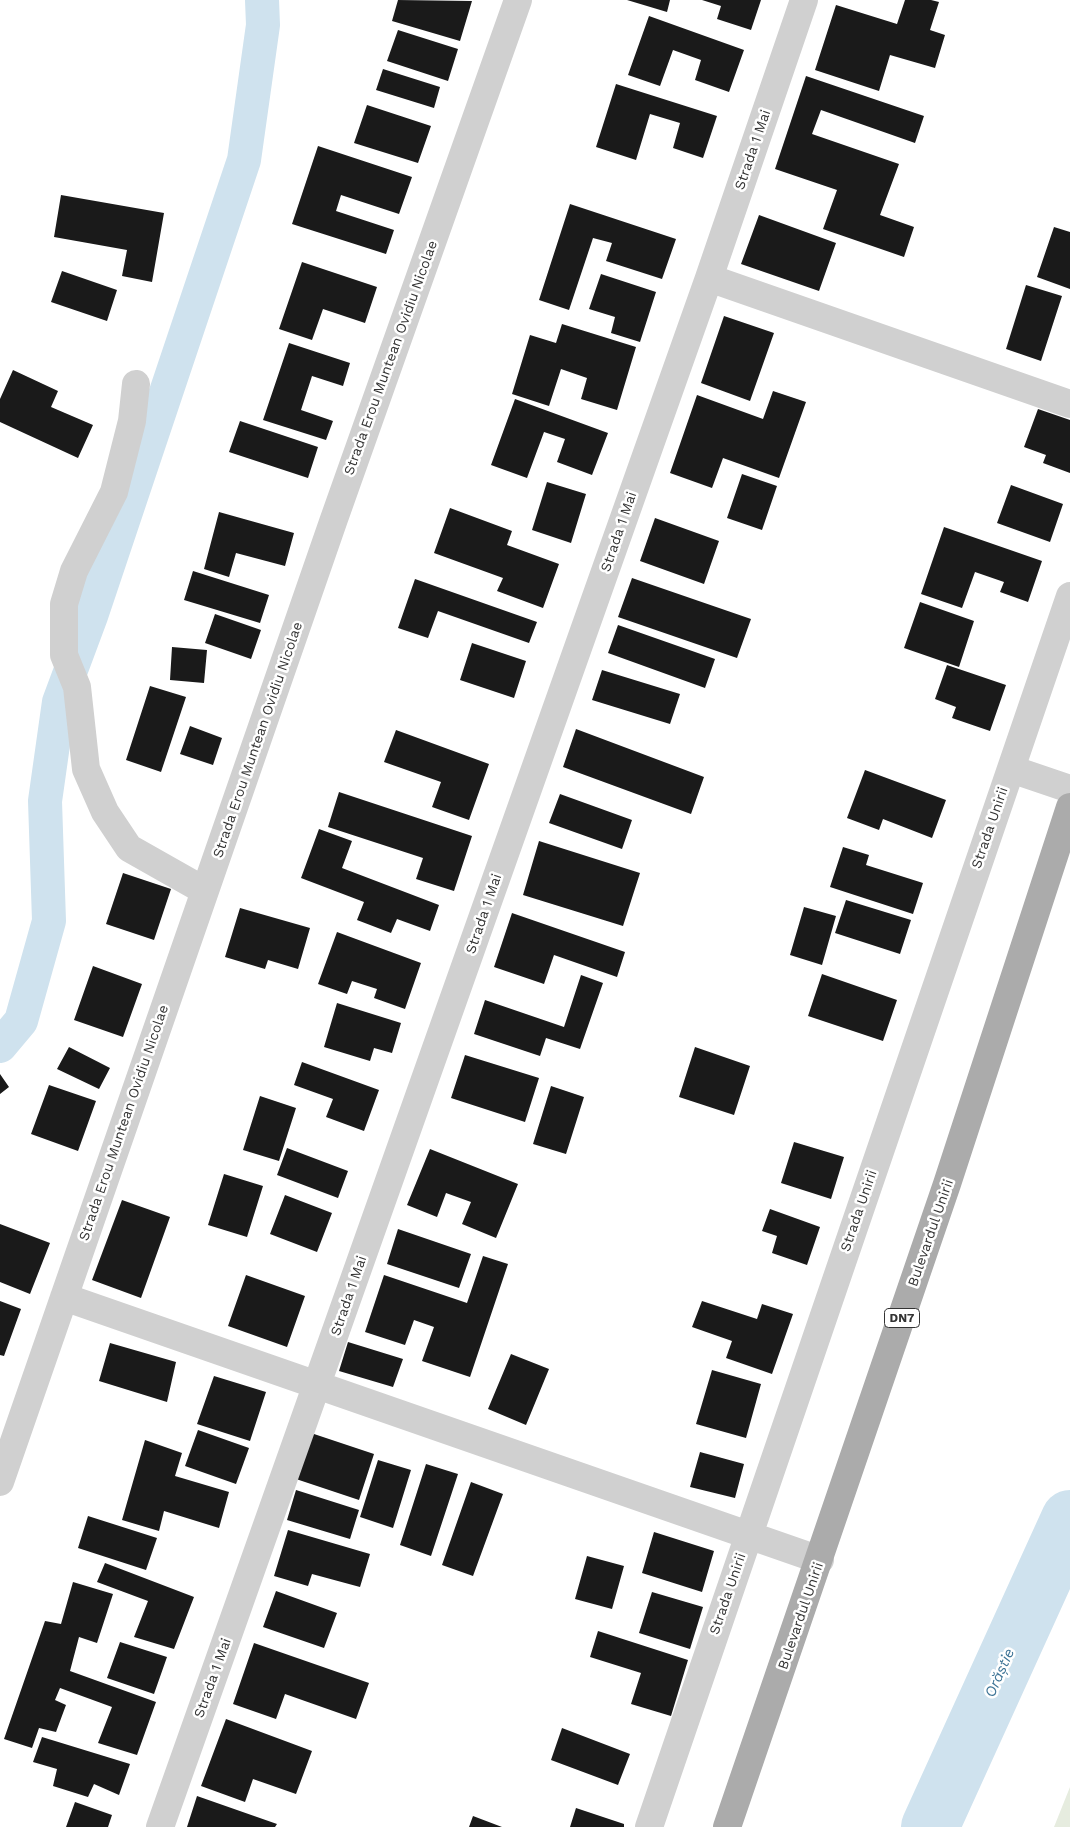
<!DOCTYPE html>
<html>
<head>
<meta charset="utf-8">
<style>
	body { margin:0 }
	canvas { display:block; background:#fff }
</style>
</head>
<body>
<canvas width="1070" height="1827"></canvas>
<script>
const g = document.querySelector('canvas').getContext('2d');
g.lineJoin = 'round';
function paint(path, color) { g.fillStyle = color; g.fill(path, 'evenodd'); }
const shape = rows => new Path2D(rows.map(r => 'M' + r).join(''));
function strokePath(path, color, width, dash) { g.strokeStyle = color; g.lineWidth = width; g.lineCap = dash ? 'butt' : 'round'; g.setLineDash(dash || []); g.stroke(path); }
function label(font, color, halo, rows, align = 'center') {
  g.font = font + ' "Work Sans",sans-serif'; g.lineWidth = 5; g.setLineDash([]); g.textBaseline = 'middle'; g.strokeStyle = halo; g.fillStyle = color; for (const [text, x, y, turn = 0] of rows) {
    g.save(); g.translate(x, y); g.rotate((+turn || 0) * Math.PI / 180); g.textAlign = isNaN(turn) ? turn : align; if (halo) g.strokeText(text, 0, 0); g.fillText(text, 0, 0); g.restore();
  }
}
const green = shape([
	[1070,1787,1070,1827,1054,1827]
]);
const canal = shape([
	[0,1046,21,1021,49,921,45,801,59,702,91,616,244,160,263,25,262,0]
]);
const river = shape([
	[930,1827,1070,1519]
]);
const building = shape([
	[398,0,472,1,460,41,392,21],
	[627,0,670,0,667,12],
	[702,0,761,0,751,30,717,19,721,6],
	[905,0,931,0,939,2,930,30,945,35,935,68,890,55,879,91,815,70,836,5,897,24],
	[649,16,744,50,729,92,695,80,701,60,673,50,660,86,628,75],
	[398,30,458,49,448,81,387,61],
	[383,69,440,87,434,108,376,90],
	[806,76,924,116,915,143,821,110,812,134,899,164,880,215,914,227,904,257,823,229,837,190,775,169],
	[616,84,717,116,703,158,673,148,680,123,650,114,636,160,596,147],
	[367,105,431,126,418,163,354,143],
	[318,146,412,177,399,214,341,195,336,211,394,230,386,254,292,224],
	[61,195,164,213,152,282,122,276,127,250,54,237],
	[570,204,676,239,662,279,606,261,612,243,593,238,569,310,539,300],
	[759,215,836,243,819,291,741,264],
	[1054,227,1070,232,1070,289,1037,277],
	[302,262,377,287,365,323,323,309,312,340,279,329],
	[62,271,117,290,107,321,51,302],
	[601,274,656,292,640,342,611,333,615,317,589,309],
	[1026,285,1062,296,1041,361,1006,349],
	[724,316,774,333,750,401,701,383],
	[562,324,636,347,617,410,581,399,587,378,561,369,549,406,512,394,530,335,556,343],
	[289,343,350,363,343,386,312,376,301,410,333,421,326,440,263,420],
	[13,370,58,391,51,407,93,425,78,458,0,422,0,399],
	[773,391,806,402,779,478,723,458,712,488,670,473,697,395,763,419],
	[515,399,608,433,592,475,557,462,565,439,544,432,527,478,491,465],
	[1038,409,1070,420,1070,473,1043,463,1046,455,1024,447],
	[240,421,318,447,308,478,229,452],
	[742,474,777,486,762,530,727,518],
	[547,482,586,494,571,543,532,530],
	[1011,485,1063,504,1050,542,997,523],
	[450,508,512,531,507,545,559,564,543,608,497,591,503,578,434,553],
	[219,512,294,533,285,566,236,553,229,577,204,569],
	[655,518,719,541,704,584,640,561],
	[944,527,1042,561,1028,602,1000,592,1004,582,975,572,962,608,921,594],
	[193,571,269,595,260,623,184,600],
	[632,578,751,619,737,658,618,617],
	[415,579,537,622,529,643,438,611,428,638,398,628],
	[920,602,974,621,959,667,904,648],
	[215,614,261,630,251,659,205,643],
	[618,625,715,659,705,688,608,653],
	[472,643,526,661,514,698,460,680],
	[172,647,207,650,204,683,170,680],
	[947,665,1006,685,990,731,952,718,956,707,935,699],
	[602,670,680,694,670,724,592,700],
	[150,686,186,697,161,772,126,760],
	[190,726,222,738,213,765,180,754],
	[576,729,704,777,691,814,563,767],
	[396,730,489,764,469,820,432,807,441,782,384,762],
	[865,770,946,800,932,838,883,819,879,830,847,818],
	[339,792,472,836,454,891,416,879,423,858,328,827],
	[560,794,632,820,622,849,549,823],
	[319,829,352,841,342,868,439,905,430,931,397,919,391,933,357,920,364,902,301,878],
	[539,841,640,873,623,926,523,895],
	[843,847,869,855,866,865,923,883,913,914,830,887],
	[123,873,171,889,154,940,106,924],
	[846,900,911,920,900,954,835,933],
	[804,907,836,916,822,965,790,955],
	[240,908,310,928,298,969,268,960,265,969,225,957],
	[512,913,625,952,617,977,554,955,544,984,494,967],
	[337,932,421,963,405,1009,374,998,377,989,352,981,347,994,318,984],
	[93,966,142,984,123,1037,74,1020],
	[822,974,897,1000,883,1041,808,1016],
	[581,975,603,983,580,1049,546,1038,540,1056,474,1034,485,1000,564,1027],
	[337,1003,401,1023,392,1053,374,1048,370,1061,324,1047],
	[69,1047,110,1068,99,1089,57,1069],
	[695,1047,750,1066,734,1115,679,1097],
	[465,1055,539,1078,525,1122,451,1098],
	[302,1062,379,1090,364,1131,326,1117,333,1099,294,1085],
	[0,1074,9,1087,0,1094],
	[49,1085,96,1101,78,1151,31,1134],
	[551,1086,584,1097,566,1154,533,1144],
	[260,1096,296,1108,279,1161,243,1150],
	[794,1142,844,1157,831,1199,781,1183],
	[287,1148,348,1171,338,1198,277,1175],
	[430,1149,518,1184,496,1238,462,1224,471,1202,446,1193,437,1217,407,1205],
	[224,1174,263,1186,247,1237,208,1225],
	[285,1195,332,1213,317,1252,270,1234],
	[122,1200,170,1217,141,1298,92,1280],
	[770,1209,820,1227,807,1265,772,1253,777,1236,762,1231],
	[0,1224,50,1243,30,1294,0,1282],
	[398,1229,471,1254,459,1288,387,1264],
	[483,1256,508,1264,470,1377,422,1361,434,1327,414,1320,405,1345,365,1332,384,1275,467,1303],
	[246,1275,305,1296,287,1347,228,1326],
	[0,1301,21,1309,4,1356,0,1355],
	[702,1301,757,1319,762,1304,793,1314,772,1374,726,1358,732,1341,692,1327],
	[348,1342,403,1359,393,1387,339,1371],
	[110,1343,176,1362,167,1402,99,1381],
	[511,1354,549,1369,526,1425,488,1409],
	[712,1370,761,1384,746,1438,696,1424],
	[214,1376,266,1392,250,1441,197,1424],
	[198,1430,249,1448,236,1484,185,1466],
	[308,1432,374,1454,359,1500,293,1478],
	[145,1440,182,1453,175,1476,229,1492,219,1528,164,1511,159,1531,122,1520],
	[700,1452,744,1464,735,1498,690,1487],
	[378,1460,411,1470,393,1528,360,1517],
	[426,1464,458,1474,431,1556,400,1545],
	[471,1482,503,1494,473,1576,442,1565],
	[296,1490,359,1510,350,1539,287,1520],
	[88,1516,157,1538,146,1570,78,1548],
	[288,1530,370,1554,360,1587,312,1574,308,1586,274,1576],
	[654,1532,714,1551,702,1592,642,1573],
	[587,1556,624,1566,612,1609,575,1599],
	[105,1563,194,1597,174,1649,134,1637,148,1601,97,1582],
	[73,1582,113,1594,97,1643,79,1637,70,1671,156,1702,137,1755,98,1743,112,1707,60,1688,55,1700,66,1705,56,1732,39,1728,32,1748,4,1739,45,1621,61,1624],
	[276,1591,337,1613,324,1648,263,1627],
	[652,1592,703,1607,690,1649,639,1633],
	[598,1631,688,1660,671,1716,631,1704,641,1673,590,1657],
	[120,1642,167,1657,154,1694,107,1678],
	[254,1643,369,1683,356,1719,285,1694,276,1719,233,1704],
	[226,1719,312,1751,296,1794,253,1779,245,1802,201,1786],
	[562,1728,630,1754,618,1785,551,1760],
	[42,1737,130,1764,119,1795,94,1784,88,1797,53,1786,57,1769,33,1762],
	[197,1796,277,1824,275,1827,187,1827],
	[75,1802,112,1815,108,1827,66,1827],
	[576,1808,624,1824,624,1827,570,1827],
	[473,1816,502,1827,469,1827]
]);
const minor = shape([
	[709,278,1070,404],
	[136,384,132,421,114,492,74,571,64,604,64,655,77,687,86,769,105,812,129,848,205,891],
	[1011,769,1070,789],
	[64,1297,820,1560],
	[0,1482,334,519,518,0],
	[160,1827,709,278,804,0],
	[649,1827,1070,596]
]);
const major = shape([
	[727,1827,947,1184,1070,807]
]);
const shields = [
	[902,1318,35]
];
const shieldNames = [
	["DN7",902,1318]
];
const streetNames = [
	["Strada 1 Mai",753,150,-71],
	["Strada Erou Muntean Ovidiu Nicolae",391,358,-70],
	["Strada 1 Mai",619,532,-71],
	["Strada Erou Muntean Ovidiu Nicolae",258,740,-71],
	["Strada Unirii",990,828,-71],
	["Strada 1 Mai",484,914,-71],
	["Strada Erou Muntean Ovidiu Nicolae",124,1123,-71],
	["Strada Unirii",859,1211,-71],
	["Bulevardul Unirii",931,1233,-71],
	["Strada 1 Mai",349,1296,-71],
	["Strada Unirii",728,1594,-71],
	["Bulevardul Unirii",801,1616,-71],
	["Strada 1 Mai",213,1678,-70]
];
const waterNames = [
	["Orăștie",1000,1673,-66]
];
paint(green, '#e6ecdf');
strokePath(canal, '#cfe2ee', 34);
strokePath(river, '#cfe2ee', 58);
paint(building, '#1a1a1a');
strokePath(minor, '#d0d0d0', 28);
strokePath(major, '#ababab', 28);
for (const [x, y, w] of shields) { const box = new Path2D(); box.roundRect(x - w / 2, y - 9.5, w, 19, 4); g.fillStyle = '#fff'; g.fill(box); strokePath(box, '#333', 1); }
label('bold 12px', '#333', null, shieldNames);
label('14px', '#333', '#fff', streetNames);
label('italic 15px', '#3f7597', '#fff', waterNames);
</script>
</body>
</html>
